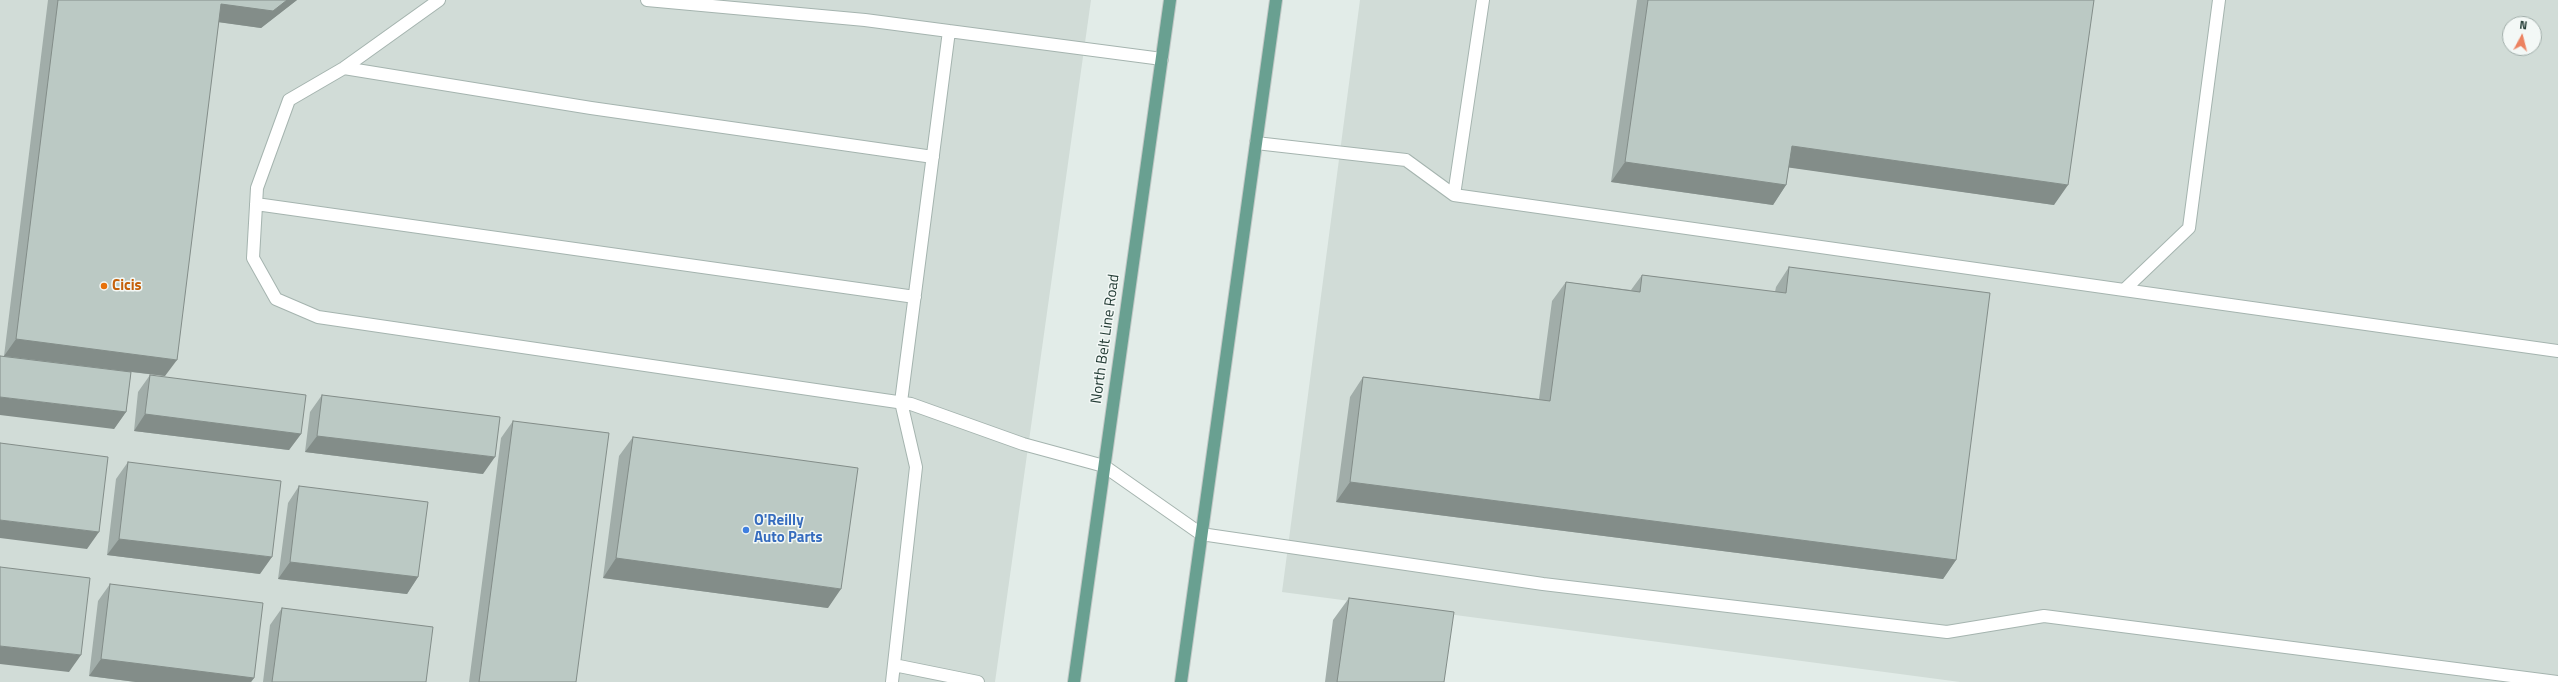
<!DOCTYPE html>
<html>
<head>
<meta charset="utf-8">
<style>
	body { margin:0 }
	#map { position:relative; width:2558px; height:682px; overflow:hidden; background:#e2ece8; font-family:"Titillium Web",sans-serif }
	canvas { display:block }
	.north { position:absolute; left:2502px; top:16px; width:40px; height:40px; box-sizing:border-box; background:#f3f8f6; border:1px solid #a0ada9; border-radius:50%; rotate:7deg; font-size:11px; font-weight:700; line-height:16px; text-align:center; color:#233c35 }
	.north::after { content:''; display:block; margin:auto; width:14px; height:18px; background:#ec8260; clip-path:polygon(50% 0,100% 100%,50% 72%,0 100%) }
</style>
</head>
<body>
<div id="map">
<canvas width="2558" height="682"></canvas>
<div class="north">N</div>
</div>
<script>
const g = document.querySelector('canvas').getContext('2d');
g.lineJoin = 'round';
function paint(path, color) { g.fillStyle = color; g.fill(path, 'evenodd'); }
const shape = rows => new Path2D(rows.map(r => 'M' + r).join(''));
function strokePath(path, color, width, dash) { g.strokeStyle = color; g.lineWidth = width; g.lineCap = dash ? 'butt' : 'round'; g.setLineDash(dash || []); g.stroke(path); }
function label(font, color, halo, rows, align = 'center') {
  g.font = font + ' "Titillium Web",sans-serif'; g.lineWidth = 3; g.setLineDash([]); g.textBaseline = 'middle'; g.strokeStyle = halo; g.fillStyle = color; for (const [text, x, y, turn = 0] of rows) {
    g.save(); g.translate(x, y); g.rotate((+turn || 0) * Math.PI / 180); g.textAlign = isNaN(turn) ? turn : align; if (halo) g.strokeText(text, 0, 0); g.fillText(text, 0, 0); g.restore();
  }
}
const built = shape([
	[0,0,1091,0,995,682,0,682],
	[1360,0,2558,0,2558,682,1960,682,1282,592],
	[2510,24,2534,24,2534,48,2510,48]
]);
const lane = shape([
	[439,0,344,68,289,100,257,188,253,258,276,299,318,317,911,404,1023,444,1104,466,1201,534,1543,584,1947,632,2044,616,2558,682],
	[647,0,865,20,1162,59],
	[344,68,591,108,933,157],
	[1256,143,1406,160,1454,195,2124,290,2189,228,2219,0],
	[1454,195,1483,0],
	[256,204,915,297],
	[2124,290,2558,351],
	[894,665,978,682],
	[892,682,916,467,901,402,949,31]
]);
const primary = shape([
	[1074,682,1170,0],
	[1181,682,1276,0]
]);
const wall = shape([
	[48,0,297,0,261,28,219,22,165,376,131,372,126,412,114,429,4,356],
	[1637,0,2094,0,2054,205,1789,167,1786,185,1773,205,1611,182],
	[1789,267,1956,560,1943,579,1336,502,1350,397,1363,377,1539,399,1552,301,1566,282,1631,290,1642,275,1775,292,1776,287],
	[150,375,301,434,289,450,134,431,138,392],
	[322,395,483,474,305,452,310,412],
	[513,421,576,682,469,682,501,438],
	[633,437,828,608,603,578,619,456],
	[128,462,260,574,107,555,116,479],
	[299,486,418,577,407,594,278,579,288,503],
	[110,584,254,678,251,682,136,682,89,676,98,601],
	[1349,598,1444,682,1325,682,1333,620],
	[282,608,426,682,263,682,270,625]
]);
const shadedWall = shape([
	[287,0,297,0,261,28,210,21,221,4],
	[1792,146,2068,185,2054,205,1778,166],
	[1625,162,1786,185,1773,205,1611,182],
	[16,339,177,360,165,376,4,356],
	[0,397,126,412,114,429,0,415],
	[145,414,301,434,289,450,134,431],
	[317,436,495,457,483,474,305,452],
	[1350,482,1956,560,1943,579,1336,502],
	[0,520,99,532,87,549,0,538],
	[119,539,272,557,260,574,107,555],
	[616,558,841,589,828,608,603,578],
	[290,562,418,577,407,594,278,579],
	[0,646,81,655,69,672,0,664],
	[101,659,254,678,251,682,136,682,89,676]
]);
const building = shape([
	[58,0,287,0,273,11,221,4,177,360,16,339,58,0],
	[1648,0,2094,0,2068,185,1792,146,1786,185,1625,162,1648,0],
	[1789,267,1990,293,1956,560,1350,482,1363,377,1550,401,1566,282,1640,292,1642,275,1786,293,1789,267],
	[0,356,131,372,126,412,0,397,0,356],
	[150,375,306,395,301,434,145,414,150,375],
	[322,395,500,417,495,457,317,436,322,395],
	[513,421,609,433,576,682,479,682,513,421],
	[633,437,858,468,841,589,616,558,633,437],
	[0,443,108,457,99,532,0,520,0,443],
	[128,462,281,481,272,557,119,539,128,462],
	[299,486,428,502,418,577,290,562,299,486],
	[0,567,90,578,81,655,0,646,0,567],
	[110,584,263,603,254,678,101,659,110,584],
	[1349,598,1454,612,1444,682,1337,682,1349,598],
	[282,608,433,627,426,682,272,682,282,608]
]);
const markers = [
	[104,286,4,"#e8710a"],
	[746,530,4,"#3f7fe0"]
];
const foodNames = [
	["Cicis",112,286]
];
const streetNames = [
	["North Belt Line Road",1106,339,-82]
];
const shopNames = [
	["O'Reilly",754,521],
	["Auto Parts",754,538]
];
paint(built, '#d1dcd7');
strokePath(lane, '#a5b4af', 14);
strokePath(primary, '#c1c8c6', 14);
strokePath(lane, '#fff', 12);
strokePath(primary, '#69a091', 12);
paint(wall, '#a1ada9');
paint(shadedWall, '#838d89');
paint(building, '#bbc9c4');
strokePath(building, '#838d89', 1);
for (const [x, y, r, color] of markers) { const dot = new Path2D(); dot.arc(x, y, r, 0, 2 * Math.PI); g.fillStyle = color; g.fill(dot); strokePath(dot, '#f3f8f6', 1.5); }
label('bold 15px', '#c56008', '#f3f8f6', foodNames, 'left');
label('15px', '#233c35', '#f3f8f6', streetNames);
label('bold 15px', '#366cbe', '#f3f8f6', shopNames, 'left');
</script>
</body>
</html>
